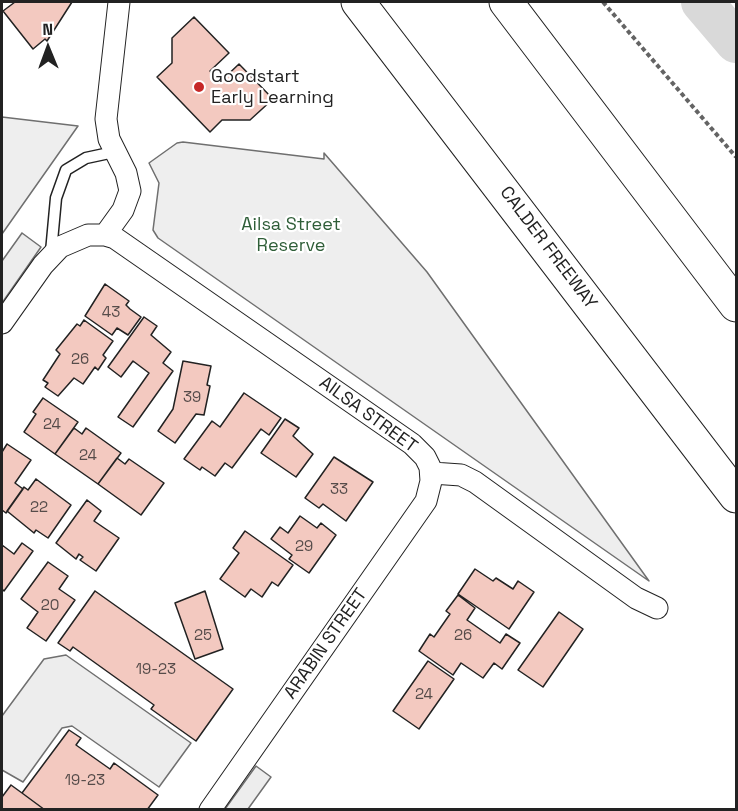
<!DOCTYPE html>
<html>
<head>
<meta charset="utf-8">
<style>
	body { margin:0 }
	#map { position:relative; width:738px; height:811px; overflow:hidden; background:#fff; font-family:"Space Grotesk",sans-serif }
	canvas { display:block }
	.frame { position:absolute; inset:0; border:3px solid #222; pointer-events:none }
	.north { position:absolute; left:18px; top:18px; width:60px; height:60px; -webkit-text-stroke:4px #fff; paint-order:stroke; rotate:359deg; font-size:16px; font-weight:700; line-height:24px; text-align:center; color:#222 }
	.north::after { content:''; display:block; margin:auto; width:21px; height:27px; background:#222; clip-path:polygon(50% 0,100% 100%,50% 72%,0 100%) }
</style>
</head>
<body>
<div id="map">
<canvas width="738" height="811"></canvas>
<div class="frame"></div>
<div class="north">N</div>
</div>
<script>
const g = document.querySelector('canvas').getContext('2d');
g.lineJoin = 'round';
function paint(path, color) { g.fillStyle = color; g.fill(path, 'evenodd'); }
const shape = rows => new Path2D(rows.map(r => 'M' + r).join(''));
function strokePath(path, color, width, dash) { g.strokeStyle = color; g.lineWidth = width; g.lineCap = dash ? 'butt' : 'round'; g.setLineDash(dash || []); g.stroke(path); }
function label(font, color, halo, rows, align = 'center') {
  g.font = font + ' "Space Grotesk",sans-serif'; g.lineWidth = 4.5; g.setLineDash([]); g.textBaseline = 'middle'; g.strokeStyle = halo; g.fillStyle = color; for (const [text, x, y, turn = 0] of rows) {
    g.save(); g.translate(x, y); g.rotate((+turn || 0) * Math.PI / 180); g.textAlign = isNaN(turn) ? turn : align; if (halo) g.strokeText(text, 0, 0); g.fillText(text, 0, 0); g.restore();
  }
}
const green = shape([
	[2,117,78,126,2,234,2,117],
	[183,142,324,159,324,153,427,272,649,581,158,238,153,230,159,183,149,163,177,143,183,142]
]);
const parking = shape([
	[22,233,41,247,2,303,2,261,22,233],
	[66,655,191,743,159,787,72,726,62,728,23,782,2,770,2,716,44,659,66,655],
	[256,766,271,777,248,809,225,809,256,766]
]);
const river = shape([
	[702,2,736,42]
]);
const building = shape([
	[15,2,72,2,47,41,45,39,33,49,3,11,15,2],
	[194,17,229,53,210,71,220,82,239,64,273,99,250,120,222,120,210,132,157,77,172,63,172,38,194,17],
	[105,284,129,301,126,305,130,309,141,317,128,335,117,328,112,335,85,316,105,284],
	[144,317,157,326,151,335,171,352,163,363,173,371,133,427,118,417,149,373,133,361,121,377,108,367,144,317],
	[84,320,113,341,103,355,106,358,98,370,95,367,83,384,74,378,58,396,45,387,48,383,43,380,60,354,56,350,77,324,80,326,84,320],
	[183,361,211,366,207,385,210,386,204,415,196,414,175,443,158,431,173,409,183,361],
	[244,393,281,418,269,435,261,429,232,468,225,463,215,476,202,467,200,470,184,459,212,421,220,427,244,393],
	[43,398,78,422,55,454,24,432,36,414,33,412,43,398],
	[285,419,299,428,293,436,313,454,296,477,261,453,285,419],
	[74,428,82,434,86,428,121,453,98,484,55,454,74,428],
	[7,444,31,460,15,483,23,489,6,513,2,510,2,452,7,444],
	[334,457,373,482,346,521,323,504,319,508,305,498,334,457],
	[117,458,125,464,129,459,164,483,141,515,98,484,117,458],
	[36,479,71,505,48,538,36,530,34,533,7,511,24,487,28,490,36,479],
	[87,500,101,511,94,521,119,538,96,571,80,560,83,557,79,554,76,559,56,543,87,500],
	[300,516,317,528,321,523,336,535,309,573,289,559,292,555,271,539,280,527,288,533,300,516],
	[245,531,293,565,278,586,272,582,262,597,251,589,245,597,220,579,239,553,233,548,245,531],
	[22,543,33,551,4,591,2,589,2,545,14,554,22,543],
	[48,562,68,576,59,589,75,600,46,641,27,628,38,612,21,599,48,562],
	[475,569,493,581,496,578,513,589,518,581,534,592,509,629,458,594,475,569],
	[95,591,233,689,196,741,151,709,154,705,73,647,70,651,58,643,95,591],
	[205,591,223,649,195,659,175,603,205,591],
	[458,595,475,608,467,620,500,643,506,634,520,643,502,669,494,663,483,678,461,663,453,675,419,651,430,634,434,637,450,614,446,611,458,595],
	[559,612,583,629,543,687,518,670,559,612],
	[428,661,454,679,419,729,393,711,428,661],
	[69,730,81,738,76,745,110,769,114,763,158,795,147,810,45,810,22,793,69,730],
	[11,785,22,793,45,810,2,810,2,797,11,785]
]);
const path = shape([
	[603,2,736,157]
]);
const service = shape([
	[51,252,56,198,66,170,86,158,114,152]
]);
const minor = shape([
	[105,235,123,210,130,191,126,173,109,139,106,119,119,2],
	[2,323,43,265,60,247,88,235,105,235,115,238,412,444,425,457,430,467,431,481,426,501,210,810],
	[432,473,461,475,475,482,636,598,657,608]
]);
const motorway = shape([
	[358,2,736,496],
	[506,2,736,305]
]);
const markers = [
	[199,87,6,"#c62828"]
];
const numberNames = [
	["43",111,313],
	["26",80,360],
	["39",192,398],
	["24",52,425],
	["24",88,456],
	["33",339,490],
	["22",39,508],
	["29",304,547],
	["20",50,606],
	["25",203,636],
	["26",463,636],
	["19-23",156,670],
	["24",424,695],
	["19-23",85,781]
];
const poiNames = [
	["Goodstart",211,77],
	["Early Learning",211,98]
];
const parkNames = [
	["Ailsa Street",291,225],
	["Reserve",291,246]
];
const streetNames = [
	["CALDER FREEWAY",548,248,53],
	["AILSA STREET",368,415,36],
	["ARABIN STREET",326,644,-55]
];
paint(green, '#eee');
strokePath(green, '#6f6f6f', 1.5);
paint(parking, '#ededed');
strokePath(parking, '#6f6f6f', 1.5);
strokePath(river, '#d9d9d9', 42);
paint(building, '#f3c9c0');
strokePath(building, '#222', 1.5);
strokePath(service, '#222', 13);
strokePath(minor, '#222', 23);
strokePath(motorway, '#222', 35);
strokePath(path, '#646464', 4, [4.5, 3]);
strokePath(service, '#fff', 10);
strokePath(minor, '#fff', 21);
strokePath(motorway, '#fff', 33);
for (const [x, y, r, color] of markers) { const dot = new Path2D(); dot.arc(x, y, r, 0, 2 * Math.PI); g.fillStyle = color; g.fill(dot); strokePath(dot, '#fff', 2); }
label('15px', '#564c4a', null, numberNames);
label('18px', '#222', '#fff', poiNames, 'left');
label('18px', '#2f5e38', '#fff', parkNames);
label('18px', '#222', '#fff', streetNames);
</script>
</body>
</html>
